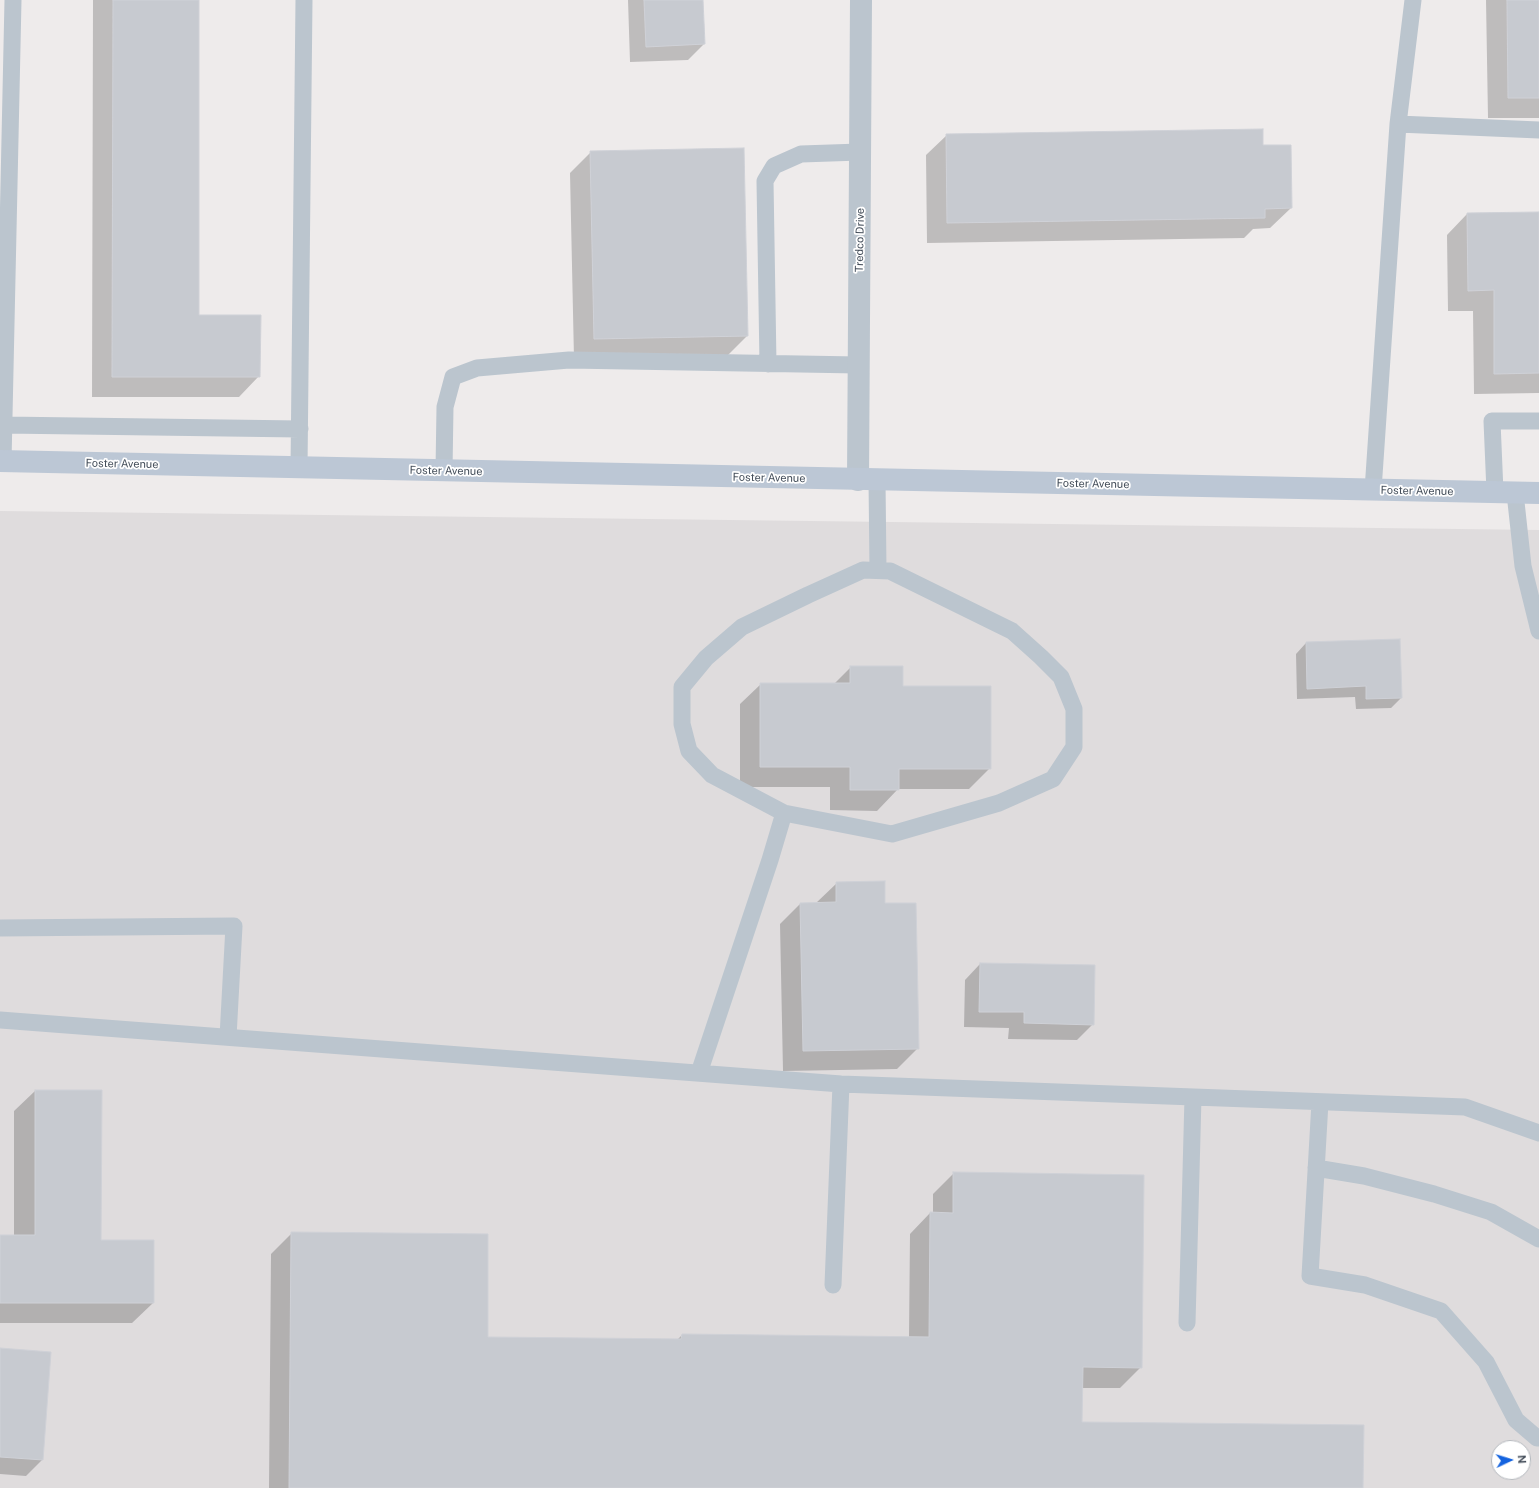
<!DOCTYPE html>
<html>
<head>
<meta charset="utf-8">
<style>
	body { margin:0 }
	#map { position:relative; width:1539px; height:1488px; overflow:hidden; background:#eeebeb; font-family:"Public Sans",sans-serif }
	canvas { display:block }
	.north { position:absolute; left:1491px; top:1440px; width:40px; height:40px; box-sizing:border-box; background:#fff; border:1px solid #b4b8bd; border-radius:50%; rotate:86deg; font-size:11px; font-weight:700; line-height:16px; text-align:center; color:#434d59 }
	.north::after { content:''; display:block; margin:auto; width:14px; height:18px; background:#1463df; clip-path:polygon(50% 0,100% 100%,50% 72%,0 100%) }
</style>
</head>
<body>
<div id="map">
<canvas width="1539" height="1488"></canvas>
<div class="north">N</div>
</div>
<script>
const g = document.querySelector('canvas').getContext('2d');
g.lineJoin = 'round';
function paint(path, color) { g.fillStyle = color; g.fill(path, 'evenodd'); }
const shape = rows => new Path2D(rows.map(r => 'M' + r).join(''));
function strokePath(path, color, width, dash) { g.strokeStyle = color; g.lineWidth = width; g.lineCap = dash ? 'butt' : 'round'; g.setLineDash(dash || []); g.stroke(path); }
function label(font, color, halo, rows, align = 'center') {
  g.font = font + ' "Public Sans",sans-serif'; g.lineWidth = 3.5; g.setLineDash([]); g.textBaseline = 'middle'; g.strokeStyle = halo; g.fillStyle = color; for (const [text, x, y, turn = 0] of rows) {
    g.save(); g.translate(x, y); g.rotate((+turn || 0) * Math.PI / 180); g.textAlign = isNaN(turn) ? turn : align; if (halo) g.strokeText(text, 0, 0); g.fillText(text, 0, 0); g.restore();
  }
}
const education = shape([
	[0,511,1539,530,1539,1488,0,1488],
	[1499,1448,1523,1448,1523,1472,1499,1472]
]);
const shadow = shape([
	[93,0,198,0,198,316,259,376,239,397,92,397],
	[628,0,702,0,704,44,688,60,630,62],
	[1486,0,1539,0,1539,118,1488,118],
	[947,135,1262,146,1291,208,1270,228,1253,229,1244,238,927,243,926,155],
	[591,152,747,336,727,356,574,359,570,173],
	[1539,213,1539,393,1474,394,1473,311,1448,311,1447,235,1467,214],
	[1306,643,1401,698,1391,708,1356,709,1355,697,1297,699,1296,654],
	[851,667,902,687,990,768,969,789,898,789,877,811,830,810,830,787,740,787,740,704,761,684,834,684],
	[837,883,918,1048,897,1069,783,1071,780,924,800,904,816,903],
	[980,964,1093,1024,1077,1040,1008,1039,1009,1028,964,1027,965,980],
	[35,1091,100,1241,153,1303,132,1323,0,1323,0,1236,14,1236,14,1111],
	[954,1173,1141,1367,1120,1388,1081,1388,1081,1423,1362,1488,269,1488,271,1254,292,1233,487,1338,677,1340,682,1335,909,1337,910,1234,930,1213,933,1213,933,1194],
	[0,1349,50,1353,42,1460,26,1476,0,1474]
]);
const building = shape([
	[113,0,199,0,199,315,261,315,260,377,112,377,113,0],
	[644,0,703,0,705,44,646,47,644,0],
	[1507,0,1539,0,1539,98,1508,98,1507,0],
	[1263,129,1263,145,1291,145,1292,208,1265,209,1265,218,947,223,946,134,1263,129],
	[744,148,748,336,594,339,590,151,744,148],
	[1539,212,1539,373,1494,374,1494,290,1468,291,1467,213,1539,212],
	[1400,639,1402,698,1366,699,1366,686,1307,689,1306,642,1400,639],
	[850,666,903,666,903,686,991,686,991,769,899,769,899,790,850,790,850,767,760,767,760,683,850,683,850,666],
	[885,881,885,903,916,903,919,1049,803,1051,800,903,836,902,836,882,885,881],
	[980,963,1095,965,1094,1025,1024,1023,1024,1012,979,1012,980,963],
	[35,1090,102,1090,101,1240,154,1240,154,1303,0,1303,0,1235,35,1235,35,1090],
	[953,1172,1144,1175,1142,1368,1083,1367,1082,1422,1364,1425,1363,1488,289,1488,291,1232,488,1234,488,1337,681,1339,682,1334,929,1337,930,1212,953,1213,953,1172],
	[0,1348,51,1352,43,1460,0,1457,0,1348]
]);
const service = shape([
	[1398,124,1539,130],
	[768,364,765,181,774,166,801,154,860,152],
	[4,425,300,429],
	[3,462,13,0],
	[299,468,304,0],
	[444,471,445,407,453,377,477,368,569,360,858,365],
	[877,480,878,570],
	[1373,490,1398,124,1413,0],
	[1495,492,1492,421,1539,421],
	[1515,493,1523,566,1539,631],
	[0,928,234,926,228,1037],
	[0,1020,841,1084,1465,1107,1539,1133],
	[699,1073,770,860,784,813,712,775,689,751,682,724,682,687,706,658,742,627,808,595,863,570,890,571,1012,631,1041,657,1061,677,1074,709,1074,747,1053,779,999,803,892,834,784,813],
	[1320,1102,1310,1276,1365,1285,1441,1311,1486,1362,1516,1420,1537,1438,1539,1438],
	[1316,1168,1364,1176,1434,1194,1491,1212,1539,1239],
	[833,1285,841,1084],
	[1187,1323,1193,1097]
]);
const minor = shape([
	[858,480,861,0]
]);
const secondary = shape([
	[0,461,1539,493]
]);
const streetNames = [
	["Tredco Drive",860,240,-89],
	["Foster Avenue",122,464,1],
	["Foster Avenue",446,471,1],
	["Foster Avenue",769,478,1],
	["Foster Avenue",1093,484,1],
	["Foster Avenue",1417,491,1]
];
paint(education, '#dfdcdd');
paint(shadow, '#0003');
paint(building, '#c7cad0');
strokePath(building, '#cfd1d7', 1);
strokePath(service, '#bbc5ce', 17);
strokePath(minor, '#bbc5ce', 22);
strokePath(secondary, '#bcc7d5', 22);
label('11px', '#434d59', '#fff', streetNames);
</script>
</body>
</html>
